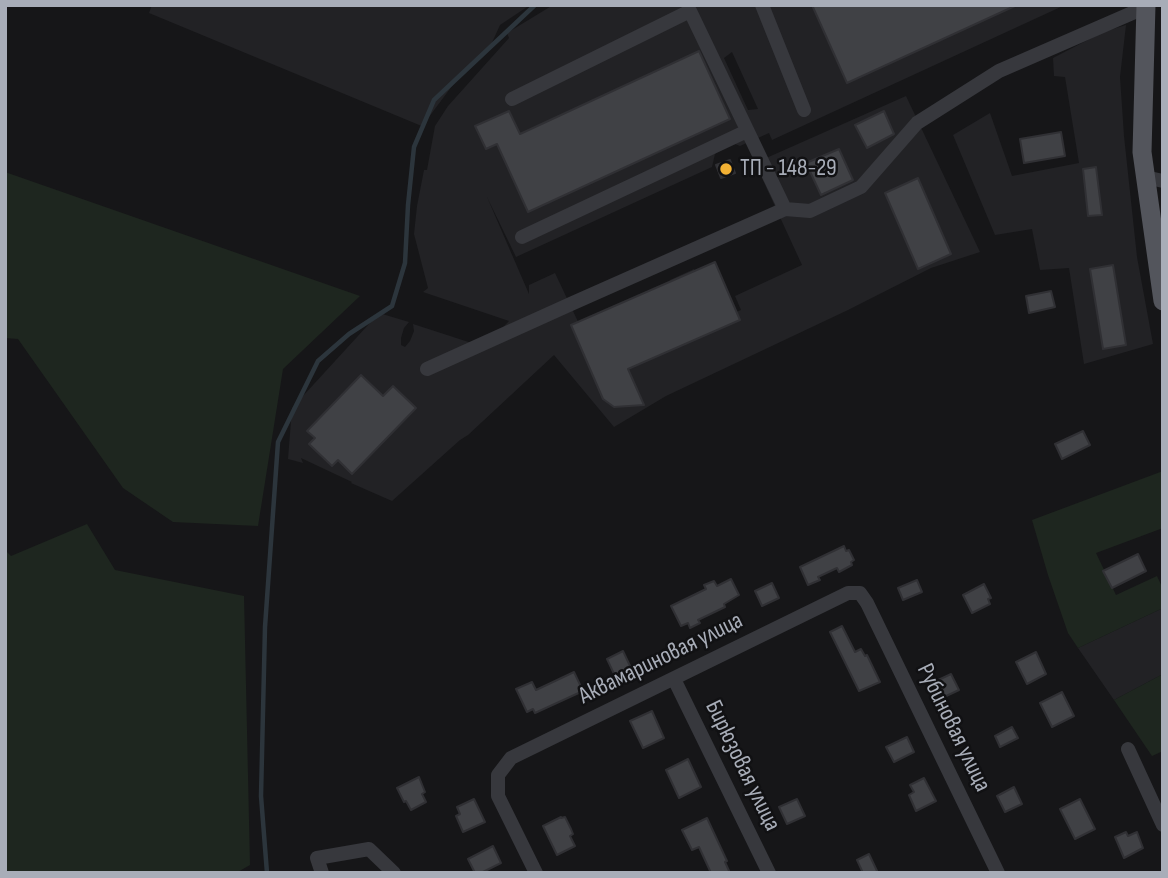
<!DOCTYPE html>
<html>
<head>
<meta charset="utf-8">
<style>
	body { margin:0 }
	#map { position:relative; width:1168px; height:878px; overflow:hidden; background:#161618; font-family:"Sofia Sans Condensed",sans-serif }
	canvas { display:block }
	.frame { position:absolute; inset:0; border:7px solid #a8adb8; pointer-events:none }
</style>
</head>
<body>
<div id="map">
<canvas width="1168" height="878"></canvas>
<div class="frame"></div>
</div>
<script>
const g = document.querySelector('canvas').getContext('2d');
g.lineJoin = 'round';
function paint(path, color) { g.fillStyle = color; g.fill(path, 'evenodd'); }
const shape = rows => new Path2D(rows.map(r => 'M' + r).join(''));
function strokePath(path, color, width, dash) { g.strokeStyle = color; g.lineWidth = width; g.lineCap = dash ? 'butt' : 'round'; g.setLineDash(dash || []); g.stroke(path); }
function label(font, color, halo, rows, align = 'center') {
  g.font = font + ' "Sofia Sans Condensed",sans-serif'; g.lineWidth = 5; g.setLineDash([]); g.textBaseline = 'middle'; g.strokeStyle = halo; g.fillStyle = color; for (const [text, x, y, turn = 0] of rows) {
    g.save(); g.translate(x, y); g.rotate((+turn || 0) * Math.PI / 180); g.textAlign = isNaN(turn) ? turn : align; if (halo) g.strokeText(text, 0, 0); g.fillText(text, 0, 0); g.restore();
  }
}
const built = shape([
	[152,5,530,5,500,25,490,47,455,82,426,121,424,127,149,13],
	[553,5,1065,5,772,140,769,133,740,146,735,144,718,150,715,154,712,167,516,257,487,197,529,294,529,285,555,273,590,347,682,306,670,280,694,269,719,320,741,310,735,296,802,265,755,163,906,96,980,252,931,268,848,310,666,396,614,427,554,355,468,435,460,440,392,501,351,483,352,482,301,458,303,463,288,459,292,408,379,313,409,322,404,328,401,338,401,345,405,347,410,341,414,331,413,324,484,347,509,321,423,292,428,288,414,234,417,206,424,170,427,170,435,126,448,106,509,38,507,33],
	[732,52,758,109,748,110,724,58],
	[1126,25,1120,77,1124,136,1137,257,1153,344,1084,364,1069,268,1040,270,1032,229,995,235,953,135,990,113,1012,176,1079,163,1065,77,1054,76,1053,58,1103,32],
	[1163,608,1163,674,1114,700,1078,648]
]);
const green = shape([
	[5,172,360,296,283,369,258,526,173,522,123,488,18,339,5,338],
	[1163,471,1163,528,1096,553,1116,595,1157,576,1163,589,1163,608,1078,648,1068,633,1048,575,1032,520],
	[87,524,115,570,244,596,250,865,236,873,5,873,5,550,11,556],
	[1163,674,1163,751,1152,756,1114,700]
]);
const stream = shape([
	[267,873,261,796,265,627,278,442,318,361,349,334,392,306,405,263,408,205,414,147,434,100,535,5]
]);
const building = shape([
	[812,5,1017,5,847,83,812,5],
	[699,51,730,119,528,212,497,144,486,149,475,126,509,111,520,134,699,51],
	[884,111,894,134,867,148,855,125,884,111],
	[1061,132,1065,156,1024,163,1020,139,1061,132],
	[839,149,853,180,821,195,806,163,839,149],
	[730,160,735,173,721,178,716,165,730,160],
	[1096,167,1102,215,1088,216,1083,169,1096,167],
	[918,178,951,254,918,269,885,193,918,178],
	[715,262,740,320,628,369,644,405,614,407,603,399,571,325,715,262],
	[1113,265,1126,345,1103,349,1090,269,1113,265],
	[1051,291,1055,307,1029,313,1026,296,1051,291],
	[361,375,383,396,393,386,416,408,352,474,338,460,332,466,309,444,315,438,307,431,361,375],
	[1083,431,1090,445,1062,459,1055,444,1083,431],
	[844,546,846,551,849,550,854,560,851,562,852,565,839,572,837,568,818,577,820,580,808,585,800,567,844,546],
	[1138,554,1146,571,1112,588,1103,571,1138,554],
	[731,579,739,595,724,604,725,607,698,620,700,623,690,628,688,623,681,626,671,606,706,589,704,585,714,581,717,586,731,579],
	[917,580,922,592,903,600,898,588,917,580],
	[772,583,779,598,762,606,755,591,772,583],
	[984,584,991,598,988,599,990,604,972,613,963,595,984,584],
	[842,626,855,652,861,649,865,656,867,655,880,682,859,691,830,632,842,626],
	[623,651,631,668,615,676,607,659,623,651],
	[1036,652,1046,674,1027,684,1016,662,1036,652],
	[574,672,583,691,535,713,533,709,527,712,516,689,532,682,536,690,574,672],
	[951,674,959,690,942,698,934,682,951,674],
	[1062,692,1074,716,1052,727,1040,703,1062,692],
	[652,711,664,738,643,748,630,721,652,711],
	[1012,727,1018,738,1000,747,995,736,1012,727],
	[907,737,914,752,894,762,886,747,907,737],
	[688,759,701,787,679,798,666,770,688,759],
	[419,777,425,792,422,794,426,802,411,810,406,801,404,802,397,788,419,777],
	[924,778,936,801,916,811,909,795,914,792,910,785,924,778],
	[1014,787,1022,804,1005,812,997,796,1014,787],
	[474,799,485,822,463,832,456,816,460,814,457,807,474,799],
	[797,799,805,816,787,824,779,807,797,799],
	[1080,799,1095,829,1075,839,1060,809,1080,799],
	[561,817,561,818,565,817,571,829,573,834,570,836,575,846,557,855,543,826,561,817],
	[707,818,727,861,725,862,730,873,711,873,699,847,692,850,682,830,707,818],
	[1126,832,1128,836,1137,832,1143,848,1124,858,1115,837,1126,832],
	[493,846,501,863,481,873,475,873,468,859,493,846],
	[869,854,878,873,863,873,857,860,869,854]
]);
const minor = shape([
	[762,5,804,110],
	[512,99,690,11,785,209],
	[1145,177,1163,181],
	[522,237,747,131],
	[427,369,573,303,785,209,810,211,861,187,917,123,999,71,1146,7],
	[674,679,769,873],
	[1128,749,1163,825],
	[322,873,317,858,369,849,394,873],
	[536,873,498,796,498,775,511,758,848,593,860,593,867,603,998,873]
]);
const major = shape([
	[1146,5,1142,152,1163,301]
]);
const markers = [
	[726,169,7,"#f2b134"]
];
const poiNames = [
	["ТП - 148-29",740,169]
];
const streetNames = [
	["Аквамариновая улица",661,659,-26],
	["Рубиновая улица",953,728,64],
	["Бирюзовая улица",742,766,64]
];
paint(built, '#222225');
paint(green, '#1e261f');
strokePath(stream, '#2c353c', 4.5);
paint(building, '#404145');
strokePath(building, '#303034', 2);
strokePath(minor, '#37383d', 14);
strokePath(major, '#53555c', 19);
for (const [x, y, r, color] of markers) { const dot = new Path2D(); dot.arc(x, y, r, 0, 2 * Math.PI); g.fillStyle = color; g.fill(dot); strokePath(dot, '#111113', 2.5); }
label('24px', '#a8adb8', '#111113', poiNames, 'left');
label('24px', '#a8adb8', '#111113', streetNames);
</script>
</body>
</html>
